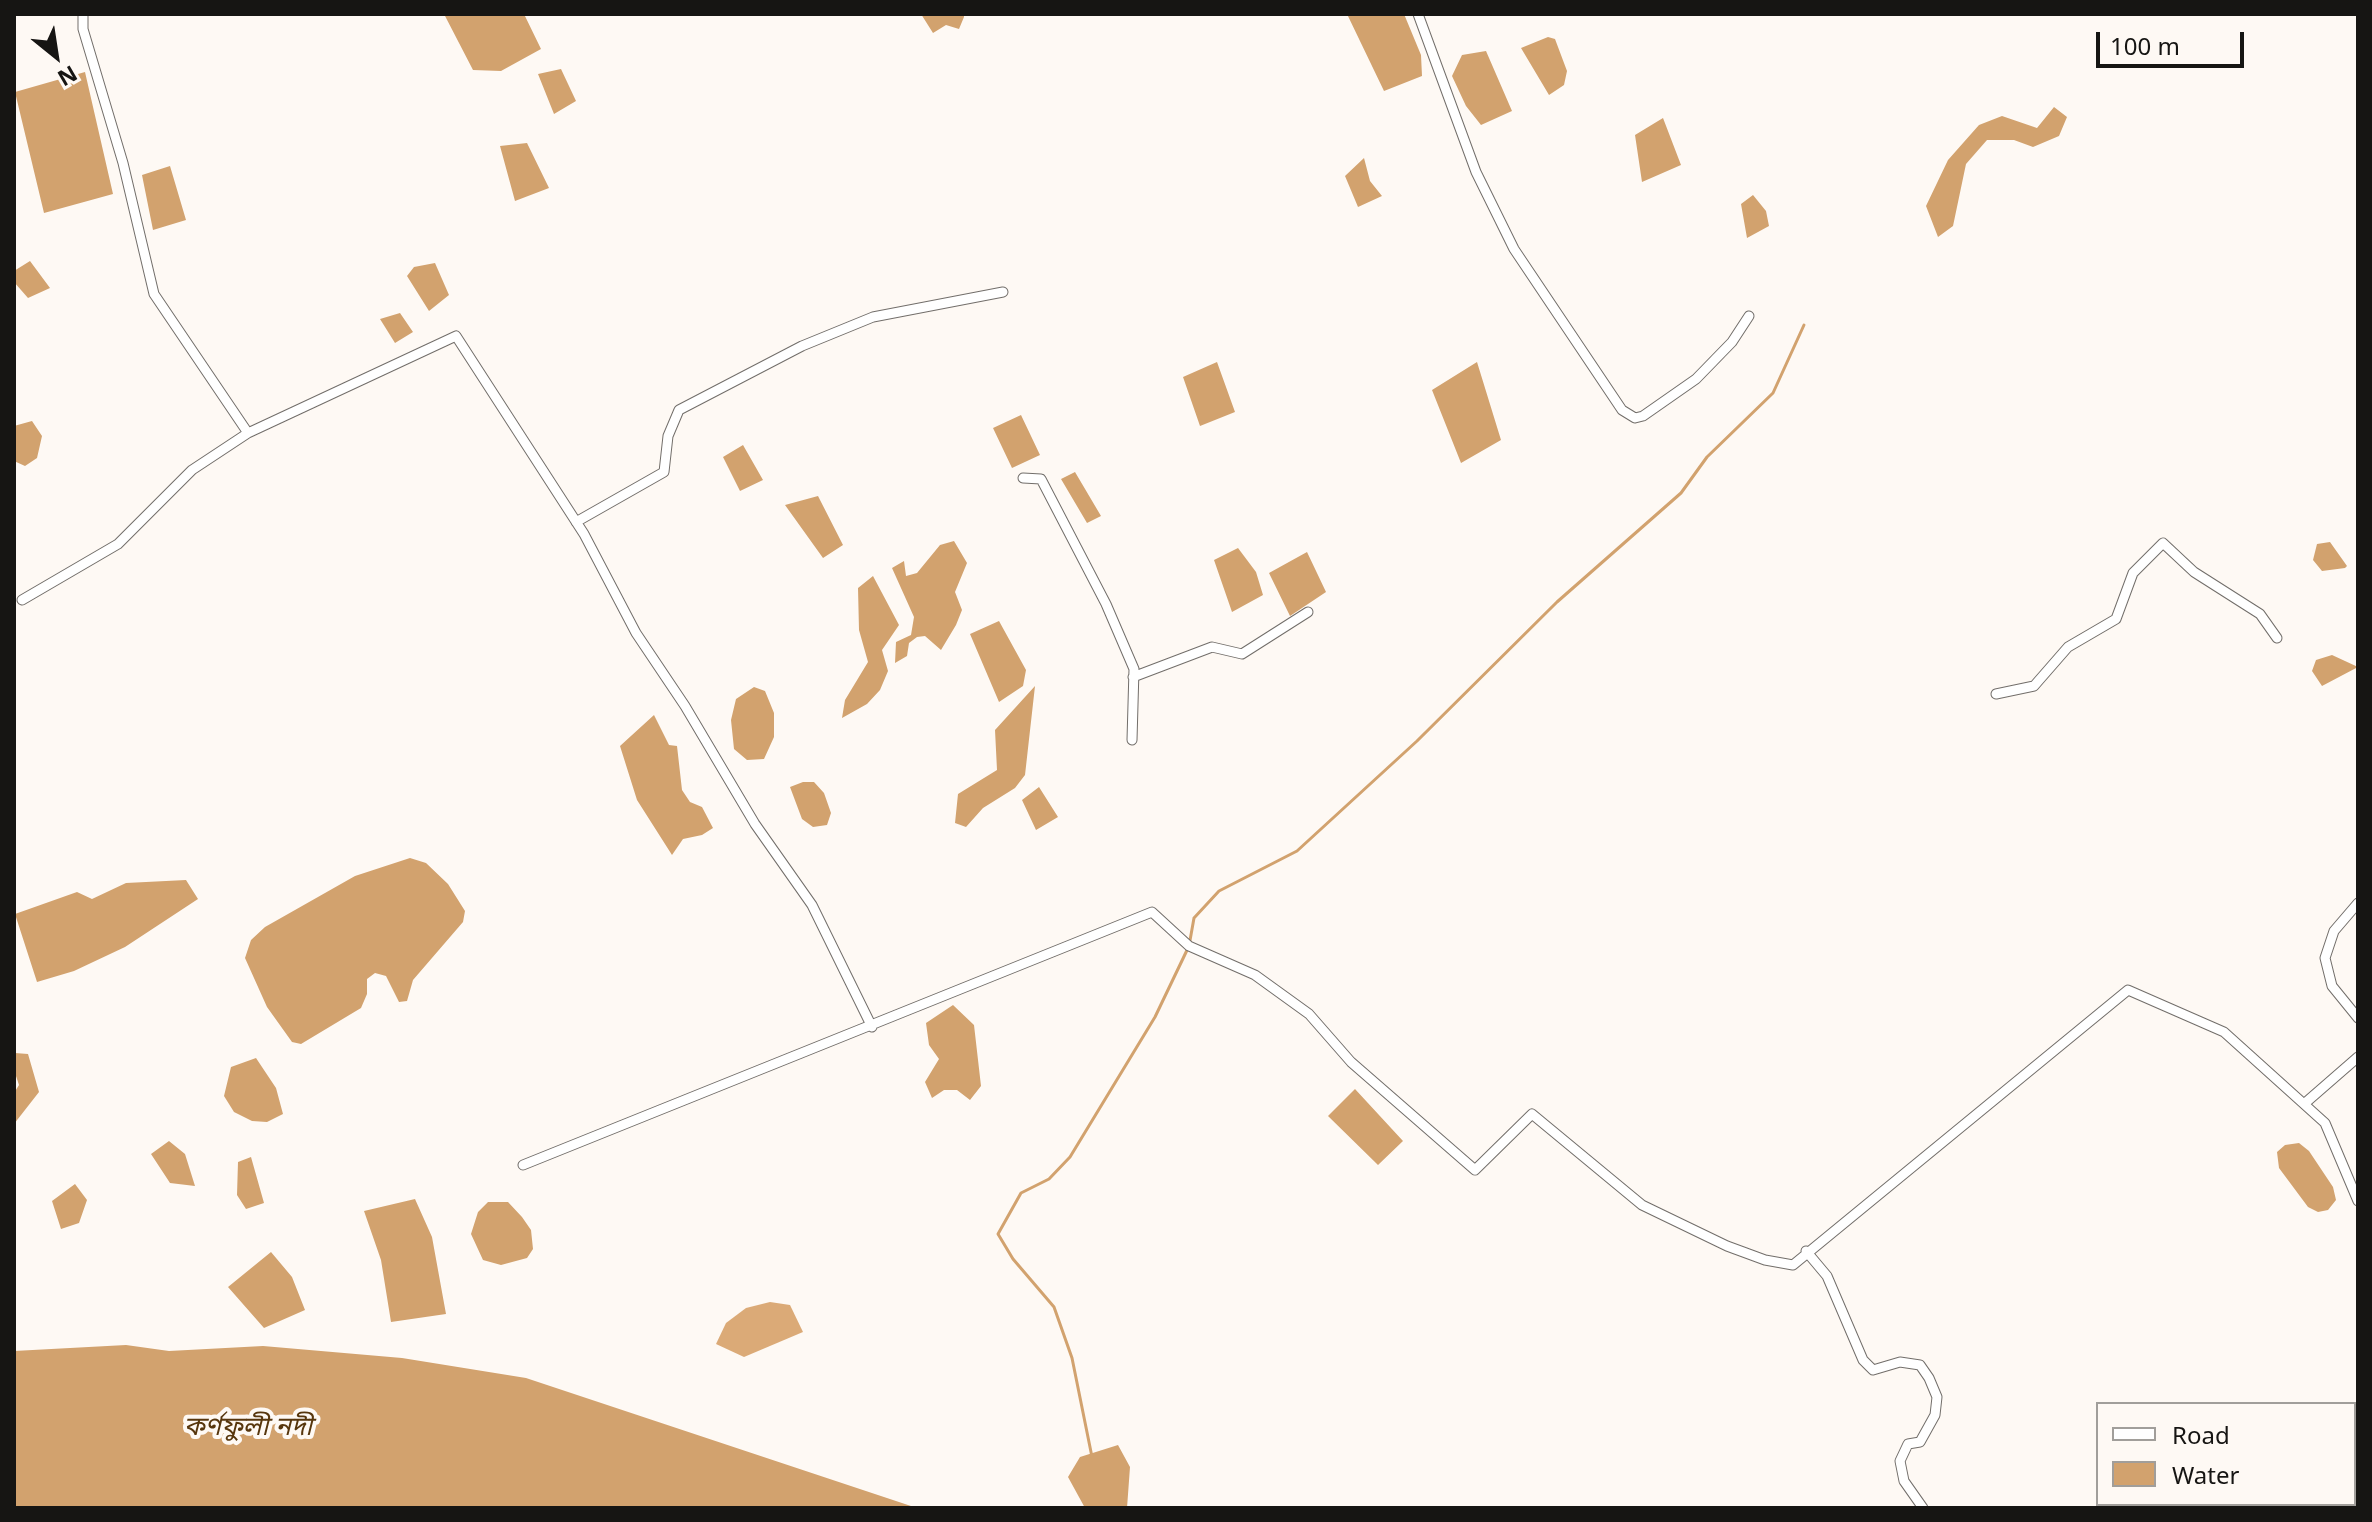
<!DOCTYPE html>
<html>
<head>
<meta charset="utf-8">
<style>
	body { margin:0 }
	#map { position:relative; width:2372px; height:1522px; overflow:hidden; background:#fef9f4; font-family:"Noto Sans",sans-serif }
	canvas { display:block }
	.frame { position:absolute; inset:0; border:16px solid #161513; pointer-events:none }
	.legend { position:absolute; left:2096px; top:1402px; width:260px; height:104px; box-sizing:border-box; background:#fef9f4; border:2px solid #a19e9a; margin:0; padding:10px 14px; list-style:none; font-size:24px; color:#161513 }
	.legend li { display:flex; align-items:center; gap:16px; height:40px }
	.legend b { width:40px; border:2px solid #a19e9a }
	.north { position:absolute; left:16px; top:16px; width:80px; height:80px; -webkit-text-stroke:6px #fef9f4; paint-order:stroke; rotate:150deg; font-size:22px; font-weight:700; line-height:32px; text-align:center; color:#161513 }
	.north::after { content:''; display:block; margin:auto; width:28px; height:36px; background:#161513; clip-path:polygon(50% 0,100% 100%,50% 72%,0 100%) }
	.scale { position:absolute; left:2096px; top:32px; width:148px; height:36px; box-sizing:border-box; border:4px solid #161513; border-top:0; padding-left:10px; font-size:24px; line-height:28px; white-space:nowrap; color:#161513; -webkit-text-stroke:6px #fef9f4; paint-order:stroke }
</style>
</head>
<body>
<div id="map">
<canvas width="2372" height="1522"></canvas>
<div class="frame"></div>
<ul class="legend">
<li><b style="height:10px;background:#fff"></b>Road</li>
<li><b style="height:22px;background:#d2a26e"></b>Water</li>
</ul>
<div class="north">N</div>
<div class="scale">100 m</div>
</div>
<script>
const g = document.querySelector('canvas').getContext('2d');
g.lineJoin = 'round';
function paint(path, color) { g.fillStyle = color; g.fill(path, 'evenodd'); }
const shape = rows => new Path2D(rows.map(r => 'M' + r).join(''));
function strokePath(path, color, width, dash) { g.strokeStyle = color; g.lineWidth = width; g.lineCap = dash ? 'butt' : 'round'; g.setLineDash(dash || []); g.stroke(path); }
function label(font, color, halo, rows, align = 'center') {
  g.font = font + ' "Noto Sans","Noto Sans Bengali",sans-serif'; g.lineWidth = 8; g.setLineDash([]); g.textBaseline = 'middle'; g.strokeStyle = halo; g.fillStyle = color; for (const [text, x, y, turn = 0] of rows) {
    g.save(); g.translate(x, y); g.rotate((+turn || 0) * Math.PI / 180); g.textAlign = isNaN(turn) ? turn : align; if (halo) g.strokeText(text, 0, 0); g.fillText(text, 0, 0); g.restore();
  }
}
const forest = shape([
	[770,1302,790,1305,803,1332,744,1357,716,1344,726,1323,746,1308]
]);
const water = shape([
	[444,14,524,14,541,49,501,71,473,70],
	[921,14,964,14,964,17,959,29,946,25,933,33],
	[1347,14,1404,14,1421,55,1422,76,1384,91],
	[1548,37,1555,39,1567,71,1564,85,1549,95,1521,48],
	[1486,51,1512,111,1481,125,1466,106,1452,76,1462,55],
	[561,69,576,101,554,114,538,74],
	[85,72,113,194,44,213,15,92],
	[2054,107,2067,117,2059,136,2033,147,2014,140,1987,140,1966,164,1953,226,1938,237,1926,206,1948,160,1979,125,2002,116,2037,128],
	[1663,118,1681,165,1642,182,1635,135],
	[527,143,549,188,515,201,500,146],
	[1364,158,1370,181,1382,196,1358,207,1345,176],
	[170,166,186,220,153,230,142,175],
	[1753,195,1766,211,1769,226,1747,238,1741,204],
	[30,261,50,288,28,298,14,282,14,271],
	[435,263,449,295,429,311,407,276,414,267],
	[400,313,413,332,395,343,380,319],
	[1217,362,1235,412,1200,426,1183,377],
	[1477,362,1501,440,1461,463,1432,390],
	[1021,415,1040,455,1012,468,993,428],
	[32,421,42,436,37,458,25,466,14,461,14,426],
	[743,445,763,480,740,491,723,457],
	[1075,472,1101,516,1087,523,1061,479],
	[818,496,843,545,823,558,785,505],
	[954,541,967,563,955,592,962,610,956,625,941,650,925,636,917,637,909,643,907,656,895,663,896,642,911,635,914,617,892,568,904,561,906,576,917,573,940,545],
	[2330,542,2347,566,2345,568,2322,571,2313,560,2317,544],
	[1238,548,1256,572,1263,595,1232,612,1214,560],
	[1307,552,1326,592,1290,616,1269,573],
	[873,576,899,625,882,650,888,671,880,690,867,704,842,718,845,700,868,662,859,630,858,588],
	[999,621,1026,670,1023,686,999,702,970,634],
	[2332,655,2358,667,2322,686,2312,671,2316,660],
	[1035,686,1025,775,1015,788,983,808,966,827,955,823,958,794,997,770,995,730],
	[754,687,765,691,774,713,774,737,764,759,747,760,734,749,731,720,736,699],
	[654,715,669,745,677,746,682,790,690,802,702,807,713,828,702,835,683,839,672,855,637,800,620,746],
	[803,782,814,782,824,793,831,813,827,825,813,827,802,819,790,787],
	[1039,787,1058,817,1036,830,1022,800],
	[410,858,426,863,448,884,465,911,463,922,413,980,407,1001,399,1002,386,976,375,973,367,979,367,994,361,1008,301,1044,292,1042,267,1007,245,958,251,940,265,927,355,876],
	[186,880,198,899,125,947,74,971,37,982,15,914,77,892,92,899,126,883],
	[953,1005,974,1025,981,1086,970,1100,957,1090,944,1090,932,1098,925,1082,939,1059,929,1045,926,1023],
	[15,1053,28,1054,39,1092,14,1124,14,1093,19,1085,14,1070],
	[256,1058,276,1088,283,1114,267,1122,252,1121,234,1112,224,1096,231,1067],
	[1355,1089,1403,1141,1378,1165,1328,1116],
	[169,1141,185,1154,195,1186,170,1183,151,1154],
	[2299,1143,2309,1151,2333,1187,2336,1200,2328,1210,2318,1212,2308,1207,2279,1168,2277,1152,2285,1145],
	[251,1157,264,1203,246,1209,237,1195,238,1162],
	[75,1184,87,1200,79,1223,61,1229,52,1201],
	[415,1199,432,1237,446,1314,391,1322,381,1260,364,1211],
	[488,1202,508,1202,522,1217,531,1230,533,1249,527,1258,501,1265,483,1260,471,1234,478,1212],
	[271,1252,292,1277,305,1310,264,1328,228,1287],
	[126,1345,169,1351,263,1346,402,1358,526,1378,917,1508,14,1508,14,1351],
	[1118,1445,1130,1467,1127,1508,1085,1508,1068,1477,1080,1457]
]);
const stream = shape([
	[1092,1457,1072,1358,1054,1307,1013,1259,998,1234,1021,1193,1049,1179,1070,1157,1155,1017,1189,946,1194,918,1219,891,1297,851,1417,741,1557,602,1681,493,1707,457,1773,393,1804,325]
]);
const minor = shape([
	[83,14,83,29,123,163,154,294,248,433,456,336,584,534,636,633,685,706,755,824,812,905,872,1027],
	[1418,14,1476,172,1514,249,1622,410,1635,418,1643,416,1696,379,1732,342,1749,316],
	[1023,478,1041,479,1106,604,1134,669,1132,740],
	[576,522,664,472,668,436,679,410,802,346,873,317,1003,292],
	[22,600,118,544,192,470,248,433],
	[1133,677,1212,647,1242,654,1308,612],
	[1996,694,2034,686,2068,647,2116,619,2133,573,2163,543,2194,572,2260,614,2277,638],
	[2358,903,2334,931,2325,958,2332,986,2358,1018],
	[2304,1104,2358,1057],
	[523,1165,1152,912,1189,946,1255,975,1309,1014,1351,1062,1475,1170,1532,1114,1642,1205,1727,1246,1765,1260,1793,1265,2128,990,2224,1032,2325,1123,2358,1201],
	[1806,1251,1827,1276,1863,1360,1873,1370,1900,1362,1920,1365,1929,1378,1937,1397,1935,1415,1920,1442,1908,1444,1900,1461,1904,1481,1923,1508],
	[2354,1466,2358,1465],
	[2246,1508,2253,1504]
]);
const waterNames = [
	["কর্ণফুলী নদী",248,1428]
];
paint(forest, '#dbaa77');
paint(water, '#d2a26e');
strokePath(stream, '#d2a26e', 3);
strokePath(minor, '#726e6a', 11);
strokePath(minor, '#fff', 9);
label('italic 26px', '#57360d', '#fef9f4', waterNames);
</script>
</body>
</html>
